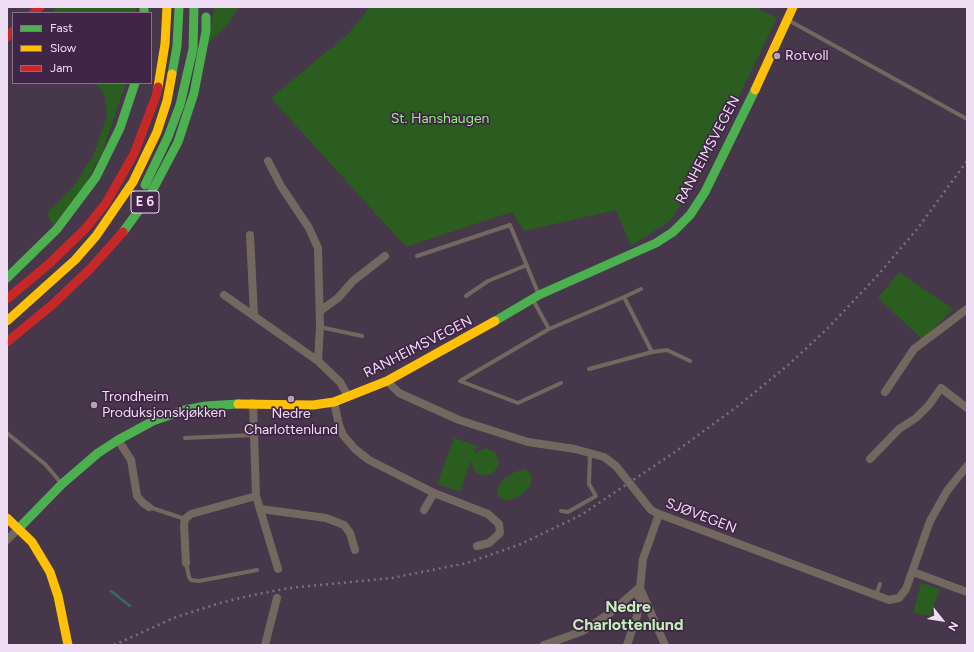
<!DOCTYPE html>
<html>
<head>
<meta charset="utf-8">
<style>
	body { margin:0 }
	#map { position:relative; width:974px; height:652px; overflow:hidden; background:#47374a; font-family:Figtree,sans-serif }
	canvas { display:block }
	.frame { position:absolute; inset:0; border:8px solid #efddf3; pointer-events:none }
	.legend { position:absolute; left:12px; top:12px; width:140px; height:72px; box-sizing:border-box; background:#412547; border:1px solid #876f8c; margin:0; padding:5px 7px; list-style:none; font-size:12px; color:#efddf3 }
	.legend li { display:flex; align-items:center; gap:8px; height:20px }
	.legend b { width:20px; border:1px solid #876f8c }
	.north { position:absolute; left:922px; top:600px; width:40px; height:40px; -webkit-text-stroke:3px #412547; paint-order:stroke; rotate:120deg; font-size:11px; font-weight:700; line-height:16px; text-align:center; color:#efddf3 }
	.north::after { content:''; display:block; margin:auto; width:14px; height:18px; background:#efddf3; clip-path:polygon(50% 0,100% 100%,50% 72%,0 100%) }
</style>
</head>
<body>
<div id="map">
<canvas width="974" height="652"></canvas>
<div class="frame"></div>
<ul class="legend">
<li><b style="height:5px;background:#4caf50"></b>Fast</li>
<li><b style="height:5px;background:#ffc107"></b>Slow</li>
<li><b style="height:5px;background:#c62828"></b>Jam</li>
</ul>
<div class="north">N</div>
</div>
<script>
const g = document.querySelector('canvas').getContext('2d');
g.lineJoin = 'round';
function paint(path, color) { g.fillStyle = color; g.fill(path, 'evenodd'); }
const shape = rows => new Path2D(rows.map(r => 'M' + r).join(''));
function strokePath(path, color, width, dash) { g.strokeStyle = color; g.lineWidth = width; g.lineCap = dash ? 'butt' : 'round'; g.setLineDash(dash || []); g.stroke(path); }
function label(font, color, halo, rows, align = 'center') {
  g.font = font + ' Figtree,sans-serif'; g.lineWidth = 3.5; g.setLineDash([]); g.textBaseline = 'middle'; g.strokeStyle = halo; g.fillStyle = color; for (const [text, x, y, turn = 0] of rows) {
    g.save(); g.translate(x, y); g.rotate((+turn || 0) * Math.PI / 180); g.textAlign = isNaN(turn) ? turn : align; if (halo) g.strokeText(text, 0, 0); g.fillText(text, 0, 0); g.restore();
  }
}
const green = shape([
	[57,7,136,7,136,13,50,13],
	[214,7,239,7,226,27,209,42],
	[370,7,755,7,777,18,710,156,670,221,631,246,616,210,524,231,512,212,406,247,271,98,348,34],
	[92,83,126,83,102,153,86,183,53,226,47,213,73,187,94,154,107,115,104,94,98,86],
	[899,272,953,309,923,340,878,298],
	[454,438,477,446,474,454,485,448,493,451,496,454,499,463,498,467,492,474,483,476,475,472,471,461,460,492,437,484],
	[524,469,529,472,532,477,530,486,523,494,513,499,506,501,500,498,497,493,499,485,505,478,515,472],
	[921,583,940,589,930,616,913,613]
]);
const stream = shape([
	[111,591,130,606]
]);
const lane = shape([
	[788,20,967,119],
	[417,256,510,225,539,295],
	[466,296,488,281,527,265],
	[624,297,641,289],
	[533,300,549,329],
	[320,327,362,336],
	[652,352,667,350,690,361],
	[561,383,518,403,460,381,549,329,624,297,652,352,589,369],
	[7,433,46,465,61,483],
	[185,438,253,435],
	[149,507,185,519],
	[561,511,568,512,596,496,589,484,590,453],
	[186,563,189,577,191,580,199,581,257,570],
	[876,595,880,584]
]);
const street = shape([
	[268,161,281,186,309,228,318,248,320,327,318,361],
	[250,235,254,315],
	[224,295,318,361,340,382,348,396],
	[320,311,338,298,353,281,385,256],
	[387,381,399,393,459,420,528,442,575,449,604,457,616,466,651,510,659,514,889,600,899,598,906,589,930,521,947,491,967,466],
	[885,392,914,349,967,309],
	[334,402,339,425,343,435,355,449,369,460,434,493,488,514,499,524,500,533,489,543,477,546],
	[253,403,256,496,278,569],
	[118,440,131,460,137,496,143,503,149,507],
	[870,459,899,429,916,418,929,405,941,388,967,408],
	[261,509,326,518,344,525,350,533,355,550],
	[424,510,434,493],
	[7,540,19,528],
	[186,563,184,525,185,519,191,514,256,496],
	[913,572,967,592],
	[640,588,665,645],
	[265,645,277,598],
	[544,645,583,631,610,613,640,587],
	[627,645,637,616,643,559,659,514]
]);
const fast = shape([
	[144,7,144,13],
	[172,74,177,46,179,7],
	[145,185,168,137,180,105,193,49,194,7],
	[123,232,150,195,178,142,194,93,206,31,206,17],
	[7,278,57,229,96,177,120,128,135,83],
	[495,321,539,295,656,243,673,232,690,215,705,192,755,90],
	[19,528,62,484,98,453,118,440,153,421,184,410,206,406,238,404]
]);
const slow = shape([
	[158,87,165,44,167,7],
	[755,90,793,7],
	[7,321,75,260,96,236,133,182,157,132,167,101,172,74],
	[238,404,313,405,334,402,387,381,495,321],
	[7,518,32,542,50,572,58,596,68,645]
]);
const jam = shape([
	[33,13,40,7],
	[7,37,13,31],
	[7,299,50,263,86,228,106,203,134,154,156,96,158,87],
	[7,342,52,305,90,269,123,232]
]);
const rail = shape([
	[114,645,176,617,220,603,253,595,289,588,392,578,467,563,521,544,581,515,675,452,738,406,787,366,827,329,878,275,918,228,967,161]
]);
const markers = [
	[777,56,4,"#b4a3b8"],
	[291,399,4,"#b4a3b8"],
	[94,405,4,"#b4a3b8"]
];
const shields = [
	[145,202,28]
];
const shieldNames = [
	["E 6",145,202]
];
const poiNames = [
	["Rotvoll",785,56],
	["Trondheim",102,397],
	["Produksjonskjøkken",102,413],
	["Nedre",291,414,"center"],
	["Charlottenlund",291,430,"center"]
];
const parkNames = [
	["St. Hanshaugen",440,119]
];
const streetNames = [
	["RANHEIMSVEGEN",708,150,-62],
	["RANHEIMSVEGEN",418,347,-27],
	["SJØVEGEN",701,516,21]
];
const quarterNames = [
	["Nedre",628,607],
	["Charlottenlund",628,625]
];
paint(green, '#2b5c20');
strokePath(stream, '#36696e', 2.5);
strokePath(lane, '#736860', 4);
strokePath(street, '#736860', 8);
strokePath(fast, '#4caf50', 9);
strokePath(slow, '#ffc107', 9);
strokePath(jam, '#c62828', 9);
strokePath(rail, '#7c7273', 2.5, [2, 4]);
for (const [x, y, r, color] of markers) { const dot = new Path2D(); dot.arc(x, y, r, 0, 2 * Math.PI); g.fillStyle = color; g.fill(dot); strokePath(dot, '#412547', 1.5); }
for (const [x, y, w] of shields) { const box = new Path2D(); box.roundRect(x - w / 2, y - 11, w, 22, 3); g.fillStyle = '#412547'; g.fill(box); strokePath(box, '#efddf3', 1); }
label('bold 13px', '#efddf3', null, shieldNames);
label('14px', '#efddf3', '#412547', poiNames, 'left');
label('14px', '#8ef27a', '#412547', parkNames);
label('14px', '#efddf3', '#412547', streetNames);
label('bold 16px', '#bef2b3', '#412547', quarterNames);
</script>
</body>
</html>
